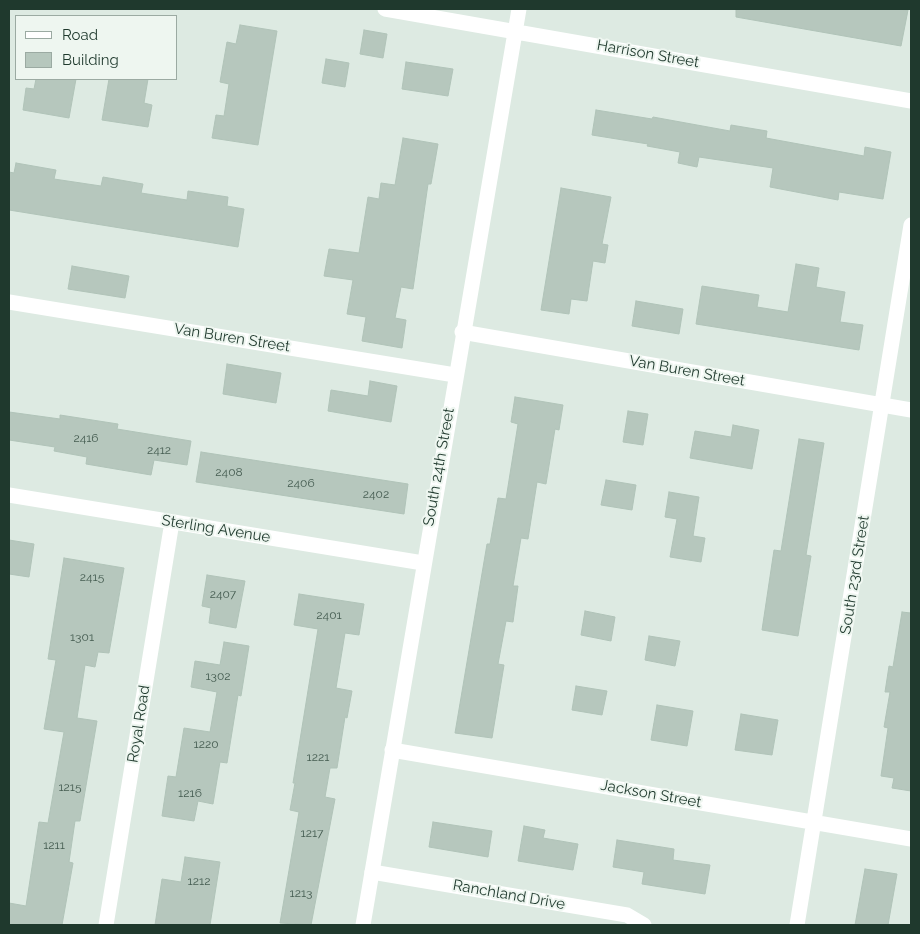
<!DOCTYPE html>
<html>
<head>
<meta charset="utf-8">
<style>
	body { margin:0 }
	#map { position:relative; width:920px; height:934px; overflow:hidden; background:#ddeae2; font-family:Raleway,sans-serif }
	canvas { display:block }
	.frame { position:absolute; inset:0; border:10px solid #1f392d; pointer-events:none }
	.legend { position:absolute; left:15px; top:15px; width:162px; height:65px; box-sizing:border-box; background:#eef6f0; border:1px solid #9baaa2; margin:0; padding:6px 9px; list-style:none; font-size:15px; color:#1f392d }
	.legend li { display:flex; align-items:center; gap:10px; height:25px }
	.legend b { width:25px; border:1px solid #9baaa2 }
</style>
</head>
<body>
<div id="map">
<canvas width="920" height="934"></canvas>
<div class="frame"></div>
<ul class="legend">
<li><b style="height:6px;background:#fff"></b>Road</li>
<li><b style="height:14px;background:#b6c7bd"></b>Building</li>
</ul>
</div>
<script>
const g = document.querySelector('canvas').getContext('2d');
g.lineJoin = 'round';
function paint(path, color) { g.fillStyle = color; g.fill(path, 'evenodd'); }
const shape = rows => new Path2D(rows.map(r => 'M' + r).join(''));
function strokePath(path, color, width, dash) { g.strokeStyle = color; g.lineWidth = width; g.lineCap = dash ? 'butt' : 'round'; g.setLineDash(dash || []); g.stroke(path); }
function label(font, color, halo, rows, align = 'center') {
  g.font = font + ' Raleway,sans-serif'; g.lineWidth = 4; g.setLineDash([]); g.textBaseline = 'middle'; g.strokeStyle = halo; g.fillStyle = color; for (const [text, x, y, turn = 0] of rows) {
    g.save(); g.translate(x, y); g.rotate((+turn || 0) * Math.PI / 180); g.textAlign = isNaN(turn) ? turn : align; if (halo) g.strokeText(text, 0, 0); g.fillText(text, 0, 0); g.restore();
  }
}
const building = shape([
	[736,9,898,9,908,10,901,46,736,17,736,9],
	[240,25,277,31,258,145,212,138,216,115,224,116,229,84,220,82,227,42,236,44,240,25],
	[364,30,387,34,383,58,360,54,364,30],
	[326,59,349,63,345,87,322,83,326,59],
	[406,62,453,69,448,96,402,89,406,62],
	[36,79,76,79,69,118,23,110,26,88,34,89,36,79],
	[109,79,148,79,144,103,152,105,148,127,102,120,109,79],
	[596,110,652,119,653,117,730,131,731,125,767,131,766,138,864,156,865,147,891,152,883,199,839,192,838,200,770,187,773,168,699,157,697,167,678,163,680,152,647,146,648,144,592,135,596,110],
	[403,138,438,144,431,184,428,184,413,289,401,287,395,318,406,320,402,348,362,341,366,317,347,314,353,280,324,276,329,249,359,253,368,197,379,199,381,183,395,185,403,138],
	[16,163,56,170,54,179,101,186,103,177,143,184,141,193,187,200,188,191,228,197,227,206,244,209,238,247,9,210,9,172,14,173,16,163],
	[561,188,611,197,602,244,608,245,605,263,593,261,587,301,571,299,569,314,541,310,561,188],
	[796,264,819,268,816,287,845,292,840,322,863,325,859,350,696,324,702,286,759,295,757,307,788,312,796,264],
	[72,266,129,276,125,298,68,289,72,266],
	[636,301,683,309,679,334,632,326,636,301],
	[227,364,281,373,276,403,223,394,227,364],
	[370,381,397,386,391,422,328,411,331,390,368,396,370,381],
	[515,397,563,405,559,430,555,429,546,484,537,482,528,539,521,538,513,586,518,586,513,622,506,621,498,664,504,665,492,738,455,733,487,544,490,544,498,498,506,499,518,424,511,422,515,397],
	[628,411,648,414,643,445,623,442,628,411],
	[9,412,60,419,60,415,118,424,117,429,191,441,187,465,154,460,151,475,86,464,87,457,54,451,55,447,9,440,9,412],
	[733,425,759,430,752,469,690,458,695,431,731,437,733,425],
	[799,439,824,443,806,555,811,556,798,636,762,630,774,550,781,551,799,439],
	[201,452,408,484,404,514,196,482,201,452],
	[606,480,636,485,632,510,601,505,606,480],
	[669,492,699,497,693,536,705,538,701,562,670,557,677,519,665,517,669,492],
	[9,540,34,544,29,577,9,574,9,540],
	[64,558,124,568,109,653,98,652,95,667,85,665,77,718,97,721,80,821,75,821,69,862,73,863,62,925,9,925,9,903,26,906,39,822,48,823,64,732,44,729,56,660,48,659,64,558],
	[207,575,245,581,236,628,209,623,211,608,202,606,207,575],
	[299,594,364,604,359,635,345,633,336,688,352,691,347,718,345,717,337,768,330,768,325,797,335,799,311,925,280,923,299,812,290,810,295,783,293,783,318,629,294,625,299,594],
	[585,611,615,617,611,641,581,635,585,611],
	[902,612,911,613,911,791,892,788,894,778,881,776,888,728,884,727,890,692,885,692,889,666,893,667,902,612],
	[649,636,680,641,675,666,645,660,649,636],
	[224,642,249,646,241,696,238,695,227,763,220,762,213,804,198,801,194,821,162,816,168,776,176,777,184,728,210,732,217,692,191,687,195,661,220,665,224,642],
	[576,686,607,691,602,715,572,710,576,686],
	[657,705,693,711,687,746,651,740,657,705],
	[741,714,778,720,772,755,735,750,741,714],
	[433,822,492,831,488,857,429,847,433,822],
	[524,826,545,830,543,838,578,844,573,870,518,861,524,826],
	[617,840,674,849,673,860,710,865,705,894,642,884,644,872,613,867,617,840],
	[185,857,220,862,210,925,155,925,162,879,181,882,185,857],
	[865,869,897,874,888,925,855,925,865,869]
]);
const street = shape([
	[9,302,455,375],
	[462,332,911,410],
	[9,495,423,563],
	[392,750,911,839],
	[372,872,627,915,644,925],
	[106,925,172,522],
	[797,925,911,225]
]);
const secondary = shape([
	[385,9,911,101],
	[363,925,519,9]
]);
const numberNames = [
	["2416",86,438],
	["2412",159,450],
	["2408",229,472],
	["2406",301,483],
	["2402",376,494],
	["2415",92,577],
	["2407",223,594],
	["2401",329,615],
	["1301",82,637],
	["1302",218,676],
	["1220",206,744],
	["1221",318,757],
	["1215",70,787],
	["1216",190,793],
	["1217",312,833],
	["1211",54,845],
	["1212",199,881],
	["1213",301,893]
];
const streetNames = [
	["Harrison Street",648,54,10],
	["Van Buren Street",232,338,9],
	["Van Buren Street",687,371,10],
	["South 24th Street",439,467,-80],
	["Sterling Avenue",216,529,9],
	["South 23rd Street",855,575,-81],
	["Royal Road",139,724,-81],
	["Jackson Street",651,794,10],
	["Ranchland Drive",509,895,10]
];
paint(building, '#b6c7bd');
strokePath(building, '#b0c3b8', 1);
strokePath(street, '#fff', 15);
strokePath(secondary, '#fff', 15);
label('12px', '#455c51', null, numberNames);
label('15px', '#1f392d', '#eef6f0', streetNames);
</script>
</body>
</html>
